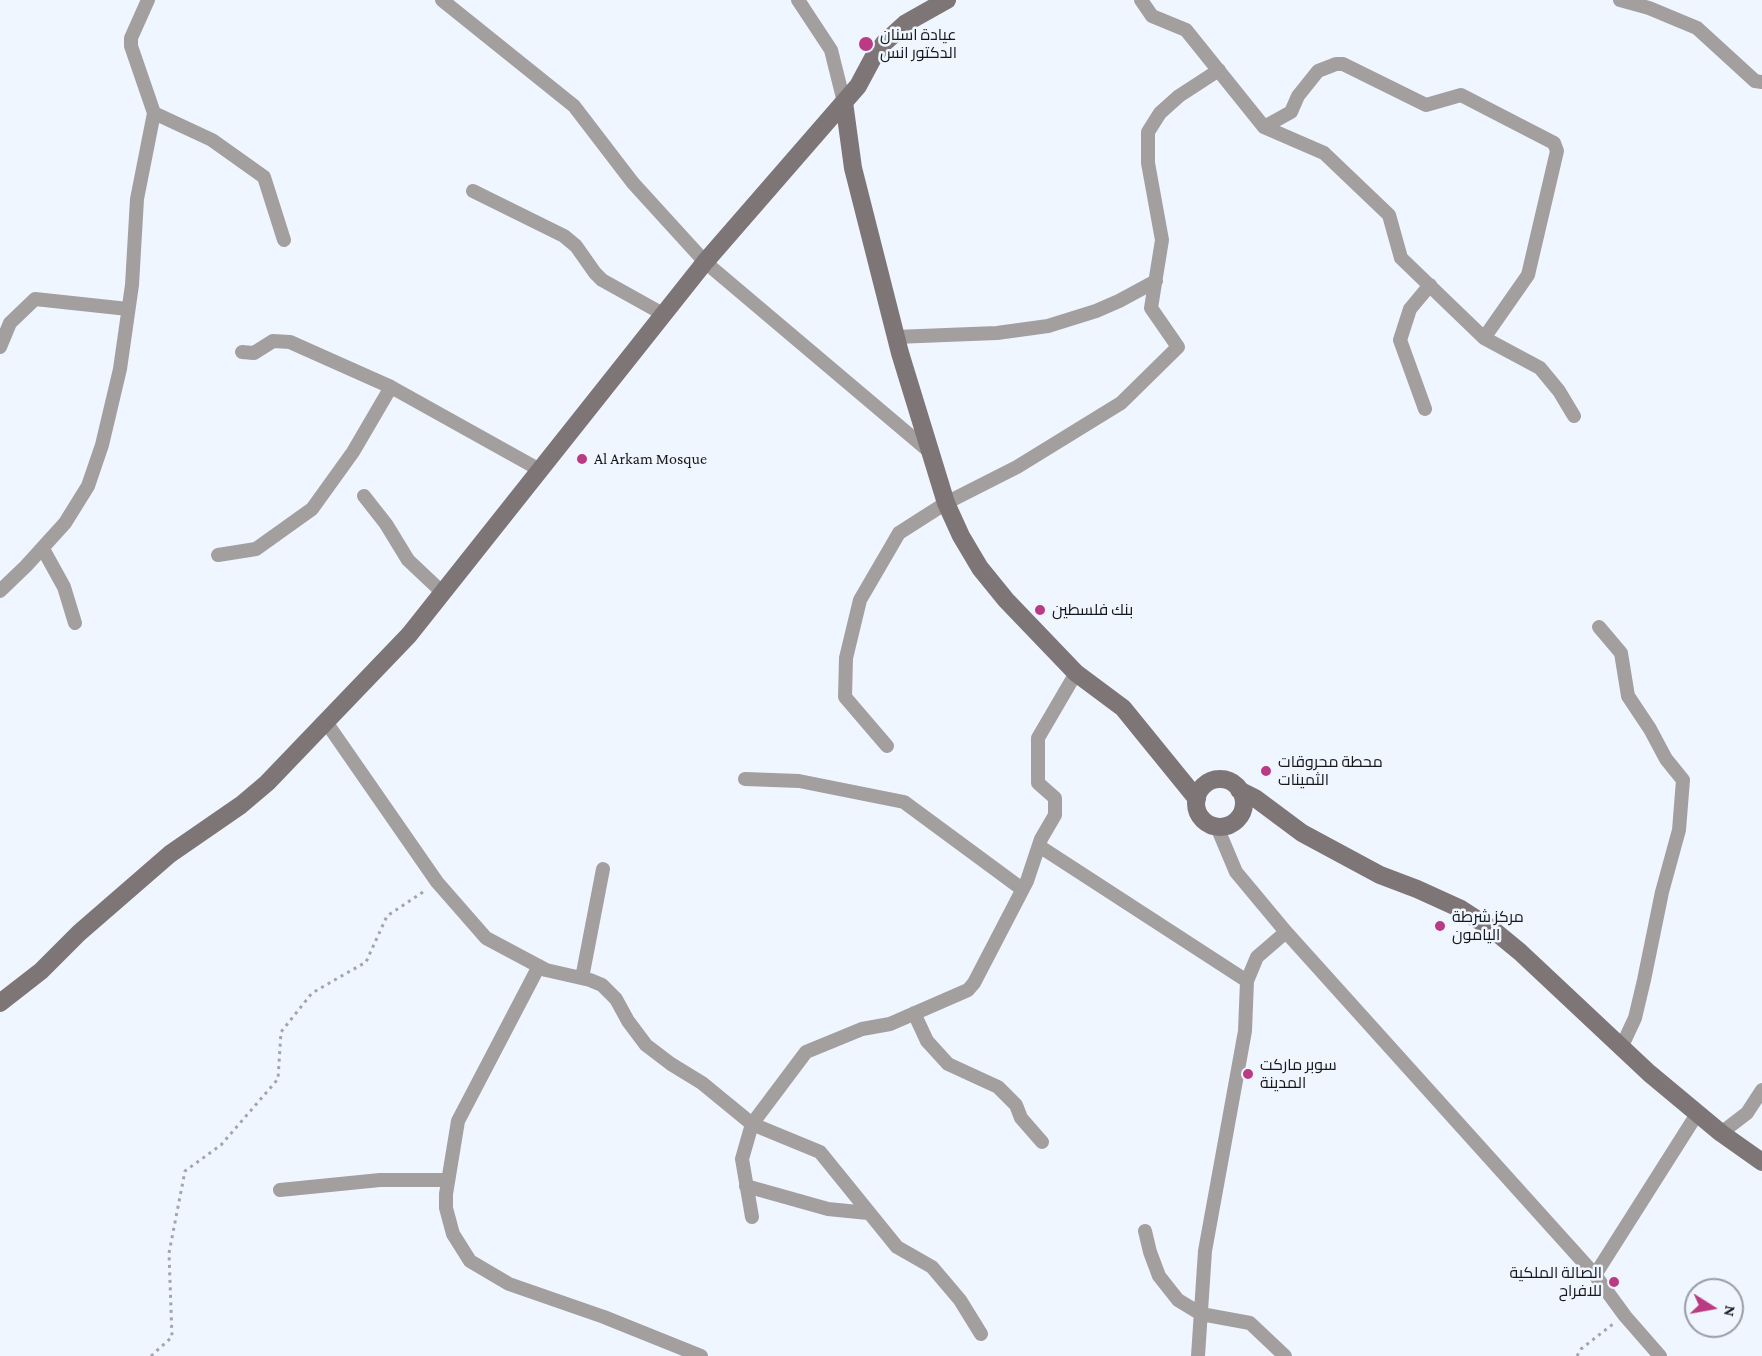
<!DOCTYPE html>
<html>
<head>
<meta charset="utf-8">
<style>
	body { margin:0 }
	#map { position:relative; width:1762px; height:1356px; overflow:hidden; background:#f0f6ff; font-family:"Crimson Pro",serif }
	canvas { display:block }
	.north { position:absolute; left:1684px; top:1278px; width:60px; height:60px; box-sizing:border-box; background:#f0f6ff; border:2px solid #999da4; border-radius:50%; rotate:101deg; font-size:16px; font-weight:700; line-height:24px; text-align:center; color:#17181b }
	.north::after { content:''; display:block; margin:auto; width:21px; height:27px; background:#bb3a84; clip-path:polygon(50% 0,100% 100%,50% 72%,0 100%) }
</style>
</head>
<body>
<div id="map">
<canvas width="1762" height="1356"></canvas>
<div class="north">N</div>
</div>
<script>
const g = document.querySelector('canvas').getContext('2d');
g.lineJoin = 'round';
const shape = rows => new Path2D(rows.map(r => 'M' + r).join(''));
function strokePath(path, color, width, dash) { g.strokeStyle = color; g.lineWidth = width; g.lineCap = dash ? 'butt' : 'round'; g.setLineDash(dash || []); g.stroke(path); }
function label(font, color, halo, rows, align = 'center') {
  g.font = font + ' "Crimson Pro",Cairo,serif'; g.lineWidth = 5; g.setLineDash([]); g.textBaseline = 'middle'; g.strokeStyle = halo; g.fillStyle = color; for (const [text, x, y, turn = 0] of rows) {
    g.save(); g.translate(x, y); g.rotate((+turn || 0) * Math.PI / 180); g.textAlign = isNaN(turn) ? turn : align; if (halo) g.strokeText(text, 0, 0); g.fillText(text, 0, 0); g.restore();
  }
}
const path = shape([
	[151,1356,172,1337,169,1253,185,1171,221,1145,278,1079,281,1032,312,993,366,962,387,916,426,890],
	[1577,1356,1581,1349,1613,1324]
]);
const street = shape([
	[442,0,574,106,633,183,705,262,931,453],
	[798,0,831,50,844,102],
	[1141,0,1152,16,1186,30,1264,127,1324,153,1389,215,1401,258,1484,338,1528,275,1557,151,1554,143,1461,95,1426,105,1343,64,1336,64,1318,71,1298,96,1291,112,1264,127],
	[1620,0,1649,8,1697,28,1755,81,1762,82],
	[154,113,212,140,264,177,284,240],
	[473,191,564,236,576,246,595,273,602,280,663,314],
	[895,337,997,333,1048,326,1096,311,1119,301,1156,281],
	[1484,338,1540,368,1559,391,1574,416],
	[0,347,10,323,35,299,128,309],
	[242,352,254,353,273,341,290,342,391,387,540,470],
	[1425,409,1400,340,1410,309,1430,285],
	[364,496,386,524,408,560,443,593],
	[43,549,64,587,75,623],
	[218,555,256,549,312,509,353,452,391,387],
	[0,591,26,566,65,523,88,486,102,445,120,369,132,285,137,199,154,113,131,46,131,38,148,0],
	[1599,627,1621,653,1628,696,1650,729,1666,759,1683,780,1679,830,1662,892,1644,980,1635,1018,1621,1048],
	[326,722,437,882,486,938,546,970,590,980,602,985,616,999,628,1021,646,1045,671,1064,702,1083,752,1124,742,1159,752,1217],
	[887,746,845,697,846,658,860,600,899,533,946,503,1017,467,1121,403,1178,347,1151,308,1162,240,1148,163,1148,132,1160,113,1179,96,1219,70],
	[745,779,799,781,904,802,1022,889],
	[1217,827,1236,872,1286,932,1595,1275,1625,1316,1660,1356],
	[1039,846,1247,981],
	[539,966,458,1121,446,1194,446,1208,453,1234,470,1261,509,1284,604,1317,701,1356],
	[582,978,603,869],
	[914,1013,927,1041,948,1064,998,1087,1016,1105,1021,1118,1042,1142],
	[1721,1133,1747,1113,1762,1090],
	[746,1186,828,1209,868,1213],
	[280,1190,380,1180,447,1180],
	[1145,1231,1150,1252,1159,1276,1178,1300,1201,1314,1250,1323,1285,1356],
	[1595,1275,1697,1114],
	[981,1334,960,1300,932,1267,897,1247,820,1152,752,1124,806,1052,862,1029,890,1024,968,990,974,983,1027,881,1041,839,1055,815,1055,798,1038,783,1038,738,1076,673],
	[1198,1356,1205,1251,1245,1031,1247,981,1257,957,1286,932]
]);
const secondary = shape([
	[844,102,853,168,900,353,946,503,961,536,980,568,1006,600,1076,673,1123,708,1197,799],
	'1196 803a24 24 0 1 1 48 0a24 24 0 1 1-48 0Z',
	[1239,790,1255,798,1302,833,1380,875,1417,889,1461,909,1492,929,1520,952,1649,1073,1721,1133,1762,1162],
	[0,1003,41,971,79,933,170,854,241,805,267,783,409,635,705,262,858,86,873,58,884,43,906,23,947,0]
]);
const markers = [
	[866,44,8,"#bb3a84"],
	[582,459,6,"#bb3a84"],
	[1040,610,6,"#bb3a84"],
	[1266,771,6,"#bb3a84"],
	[1440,926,6,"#bb3a84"],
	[1248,1074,6,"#bb3a84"],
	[1614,1282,6,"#bb3a84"]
];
const poiNames = [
	["عيادة اسنان",880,35],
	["الدكتور انس",880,53],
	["Al Arkam Mosque",594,459],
	["بنك فلسطين",1052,610],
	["محطة محروقات",1278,762],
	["الثمينات",1278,780],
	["مركز شرطة",1452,917],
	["اليامون",1452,935],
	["سوبر ماركت",1260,1065],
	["المدينة",1260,1083],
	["الصالة الملكية",1602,1273,"right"],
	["للافراح",1602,1291,"right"]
];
strokePath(path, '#a1a6ac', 3, [3, 4.5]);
strokePath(street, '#a49f9f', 14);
strokePath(secondary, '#7e7676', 18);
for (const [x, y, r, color] of markers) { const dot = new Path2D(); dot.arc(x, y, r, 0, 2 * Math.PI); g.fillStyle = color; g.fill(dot); strokePath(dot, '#f0f6ff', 2); }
label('16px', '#17181b', '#f0f6ff', poiNames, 'left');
</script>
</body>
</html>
